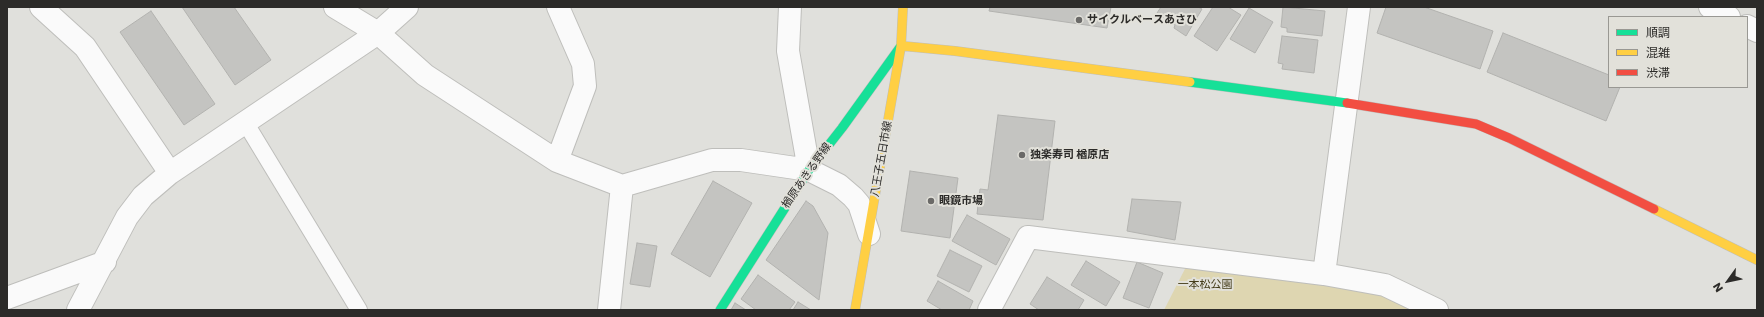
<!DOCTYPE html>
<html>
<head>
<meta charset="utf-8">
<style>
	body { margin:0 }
	#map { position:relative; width:1764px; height:317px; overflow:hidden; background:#e0e0dc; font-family:Poppins,"Noto Sans JP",sans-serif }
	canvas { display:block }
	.frame { position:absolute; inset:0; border:8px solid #2c2b29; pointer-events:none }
	.legend { position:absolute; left:1608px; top:16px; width:140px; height:72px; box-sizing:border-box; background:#e2e1da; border:1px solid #999893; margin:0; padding:5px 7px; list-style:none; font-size:12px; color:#2c2b29 }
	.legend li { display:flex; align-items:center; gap:8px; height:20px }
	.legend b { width:20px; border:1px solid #999893 }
	.north { position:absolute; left:1708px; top:261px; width:40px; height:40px; -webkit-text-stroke:3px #e2e1da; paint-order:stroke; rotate:237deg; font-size:11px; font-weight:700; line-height:16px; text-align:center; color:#2c2b29 }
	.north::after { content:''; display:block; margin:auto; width:14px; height:18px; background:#2c2b29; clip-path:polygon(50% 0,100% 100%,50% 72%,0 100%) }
</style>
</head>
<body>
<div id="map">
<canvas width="1764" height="317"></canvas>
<div class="frame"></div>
<ul class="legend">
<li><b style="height:5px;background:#16e098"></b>順調</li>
<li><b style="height:5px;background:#ffcf43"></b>混雑</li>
<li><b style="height:5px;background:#f24e42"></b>渋滞</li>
</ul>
<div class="north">N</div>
</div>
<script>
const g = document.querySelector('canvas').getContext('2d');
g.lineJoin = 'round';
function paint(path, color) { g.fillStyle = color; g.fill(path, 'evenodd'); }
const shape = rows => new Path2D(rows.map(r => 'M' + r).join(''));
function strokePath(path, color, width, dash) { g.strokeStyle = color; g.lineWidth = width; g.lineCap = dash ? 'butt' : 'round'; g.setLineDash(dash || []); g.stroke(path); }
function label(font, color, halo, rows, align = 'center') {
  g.font = font + ' Poppins,"Noto Sans JP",sans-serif'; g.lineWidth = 4; g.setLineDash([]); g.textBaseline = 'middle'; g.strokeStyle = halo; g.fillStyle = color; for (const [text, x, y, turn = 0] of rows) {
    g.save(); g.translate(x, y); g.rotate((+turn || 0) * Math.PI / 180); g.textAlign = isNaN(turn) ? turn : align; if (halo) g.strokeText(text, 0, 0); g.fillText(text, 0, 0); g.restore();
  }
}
const green = shape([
	[1191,257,1324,274,1437,310,1164,310]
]);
const building = shape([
	[182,7,234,7,271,60,235,85,182,7],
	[990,7,1111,7,1107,28,989,11,990,7],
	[1161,7,1198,7,1202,9,1186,36,1174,28,1175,25,1157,13,1161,7],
	[1213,7,1228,7,1241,15,1217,51,1194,36,1213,7],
	[1283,7,1325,11,1322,36,1287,32,1287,28,1281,27,1283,7],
	[1386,7,1424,7,1493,31,1480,69,1377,33,1386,7],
	[1249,8,1273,22,1255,53,1230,39,1249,8],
	[151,11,215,104,184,125,120,32,151,11],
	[1503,33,1609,75,1609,87,1620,87,1606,121,1487,72,1503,33],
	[1282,36,1318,40,1314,73,1282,69,1283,64,1278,63,1282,36],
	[998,115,1055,121,1043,220,977,214,980,189,988,190,998,115],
	[910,171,958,178,950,238,901,231,910,171],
	[713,181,752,203,710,277,671,254,713,181],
	[1132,199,1181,202,1175,240,1127,231,1132,199],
	[806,201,813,206,828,233,819,300,766,260,806,201],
	[967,215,1010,239,996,265,952,241,967,215],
	[637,243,657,246,650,287,630,284,637,243],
	[950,250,982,266,969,292,937,276,950,250],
	[1086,261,1120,282,1106,306,1071,285,1086,261],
	[1137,262,1163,273,1149,308,1123,298,1137,262],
	[758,275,795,302,789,310,756,310,741,299,758,275],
	[1047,277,1084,300,1078,310,1039,310,1030,304,1047,277],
	[938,281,973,301,969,310,942,310,927,301,938,281],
	[798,302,811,310,793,310,798,302],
	[735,303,746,310,731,310,735,303]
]);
const lane = shape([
	[245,122,359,310]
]);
const street = shape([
	[41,7,85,47,170,173],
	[335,7,378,33,425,75,557,161,622,186,712,160,741,160,809,170,839,185,853,197,859,204,869,234],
	[790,7,788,51,809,170],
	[1710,7,1729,17],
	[1747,26,1757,31],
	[557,161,585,86,583,64,558,7],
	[1324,274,1359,7],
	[7,298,105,262],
	[78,310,127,217,143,196,170,173,378,33,407,7],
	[609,310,622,186],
	[989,310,1028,237,1324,274,1385,285,1437,310]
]);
const fast = shape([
	[1190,82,1347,103],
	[720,310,809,170,842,128,901,46,903,46]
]);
const slow = shape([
	[903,46,955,51,1190,82],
	[1654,209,1757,260],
	[855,310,901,46,903,7]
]);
const jam = shape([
	[1347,103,1476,124,1509,138,1654,209]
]);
const markers = [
	[1079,20,4,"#6b6a68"],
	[1022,155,4,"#6b6a68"],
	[931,201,4,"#6b6a68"]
];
const poiNames = [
	["サイクルベースあさひ",1087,20],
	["独楽寿司 楢原店",1030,155],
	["眼鏡市場",939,201]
];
const streetNames = [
	["八王子五日市線",882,159,-80],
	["楢原あきる野線",807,176,-55]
];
const parkNames = [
	["一本松公園",1205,285]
];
paint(green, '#ded6b1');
paint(building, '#c4c4c1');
strokePath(building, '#b2b2af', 1);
strokePath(lane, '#bebebb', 18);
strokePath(street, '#bebebb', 24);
strokePath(fast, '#bebebb', 10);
strokePath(slow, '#bebebb', 10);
strokePath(jam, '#bebebb', 10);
strokePath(lane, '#fafafa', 16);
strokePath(street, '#fafafa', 22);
strokePath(fast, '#16e098', 9);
strokePath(slow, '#ffcf43', 9);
strokePath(jam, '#f24e42', 9);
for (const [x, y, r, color] of markers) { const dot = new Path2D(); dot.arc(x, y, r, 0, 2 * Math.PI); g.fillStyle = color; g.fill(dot); strokePath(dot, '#e2e1da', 1.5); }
label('bold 11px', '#2c2b29', '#e2e1da', poiNames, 'left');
label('11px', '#2c2b29', '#e2e1da', streetNames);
label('11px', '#443c19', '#e2e1da', parkNames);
</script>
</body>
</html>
